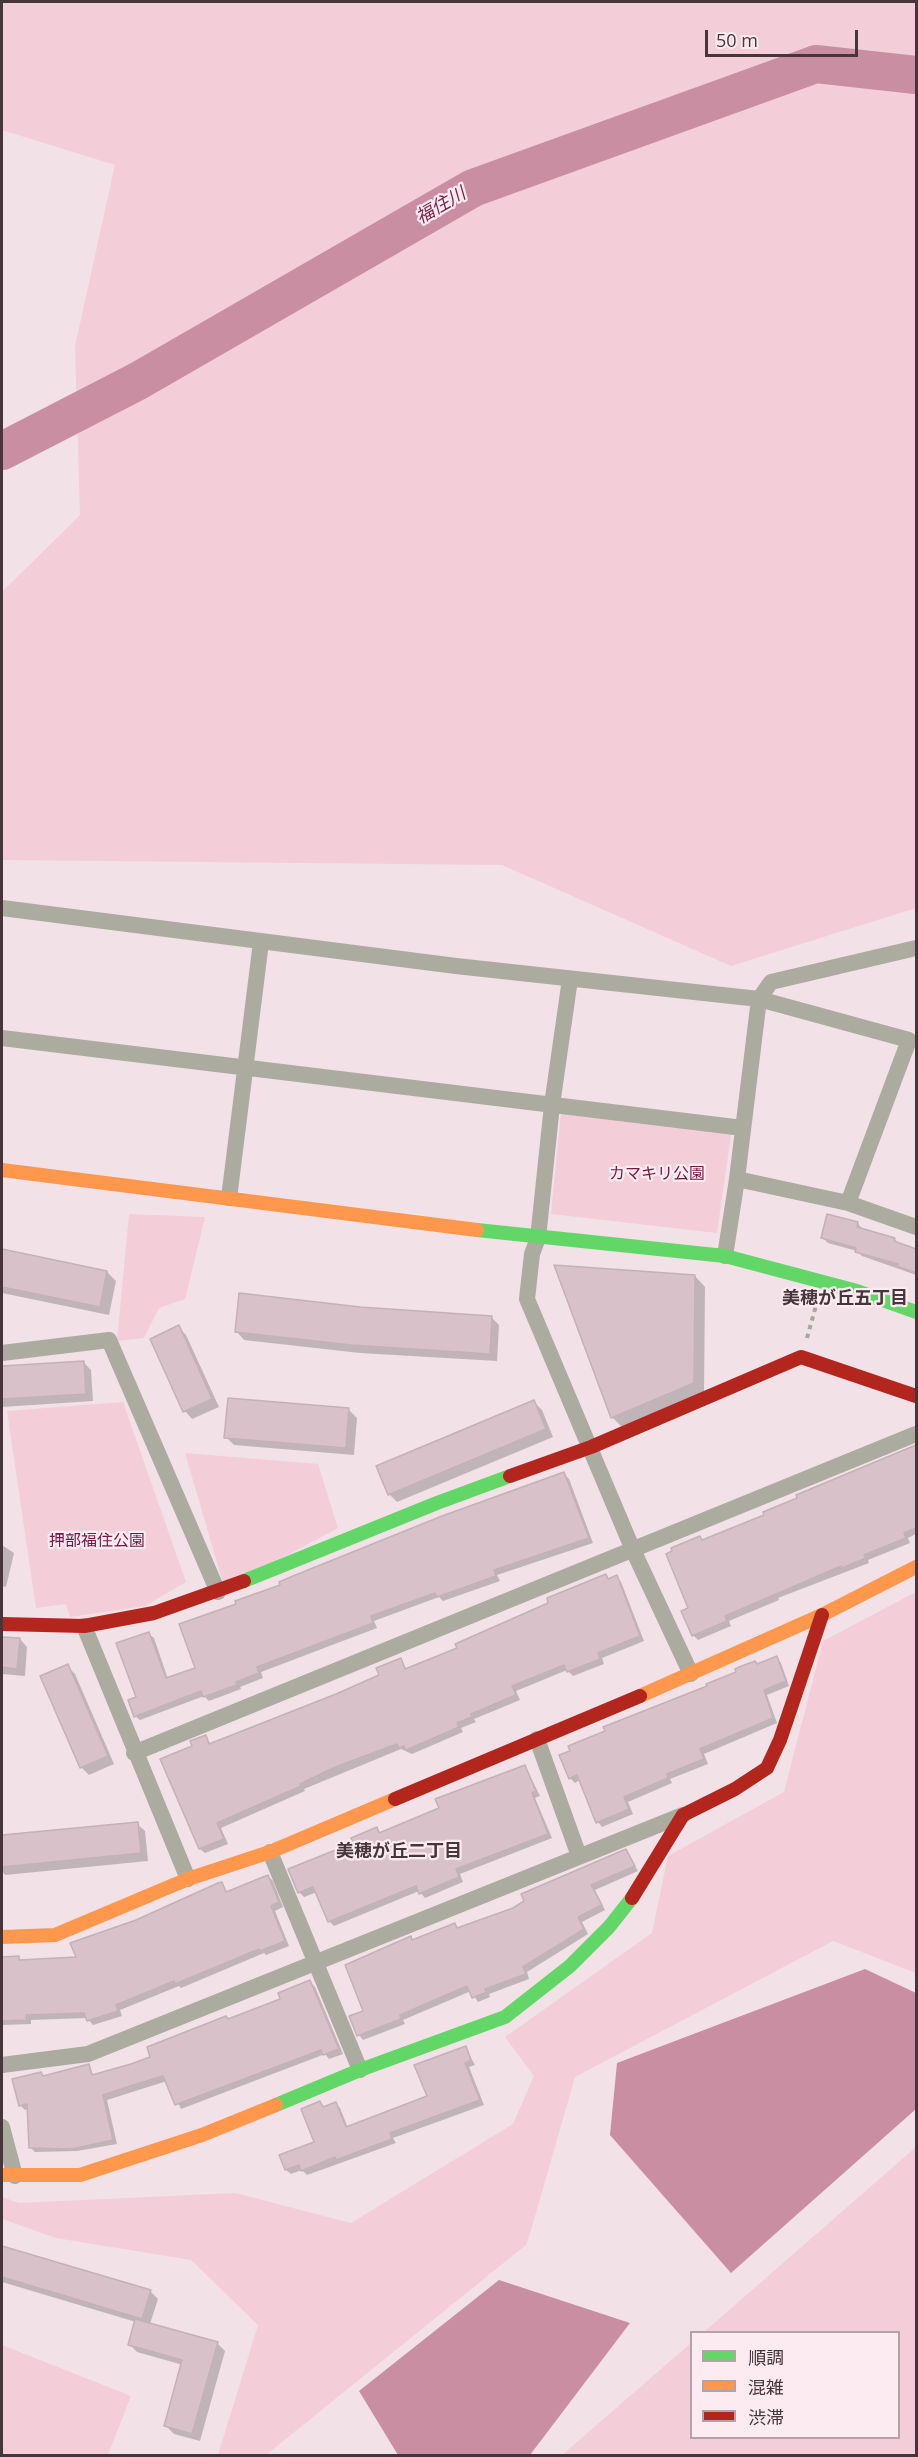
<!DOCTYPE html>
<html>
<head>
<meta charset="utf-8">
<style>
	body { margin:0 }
	#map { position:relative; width:918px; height:2457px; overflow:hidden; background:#f2e1e6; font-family:"Open Sans","Noto Sans JP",sans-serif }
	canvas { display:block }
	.frame { position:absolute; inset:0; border:3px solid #46363b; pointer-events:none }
	.legend { position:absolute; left:690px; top:2331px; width:210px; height:108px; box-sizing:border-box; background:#fcebf0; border:2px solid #b3a3a8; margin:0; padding:8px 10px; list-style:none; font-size:18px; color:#46363b }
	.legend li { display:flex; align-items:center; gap:12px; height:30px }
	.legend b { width:30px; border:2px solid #b3a3a8 }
	.scale { position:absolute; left:705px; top:30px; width:153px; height:27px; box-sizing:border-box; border:3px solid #46363b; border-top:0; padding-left:8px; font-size:18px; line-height:21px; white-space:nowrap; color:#46363b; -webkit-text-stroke:4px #fcebf0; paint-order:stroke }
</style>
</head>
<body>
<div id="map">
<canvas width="918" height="2457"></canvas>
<div class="frame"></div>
<ul class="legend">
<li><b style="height:8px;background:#63d668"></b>順調</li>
<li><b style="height:8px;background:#ff974d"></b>混雑</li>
<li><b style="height:8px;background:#b3261e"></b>渋滞</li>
</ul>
<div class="scale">50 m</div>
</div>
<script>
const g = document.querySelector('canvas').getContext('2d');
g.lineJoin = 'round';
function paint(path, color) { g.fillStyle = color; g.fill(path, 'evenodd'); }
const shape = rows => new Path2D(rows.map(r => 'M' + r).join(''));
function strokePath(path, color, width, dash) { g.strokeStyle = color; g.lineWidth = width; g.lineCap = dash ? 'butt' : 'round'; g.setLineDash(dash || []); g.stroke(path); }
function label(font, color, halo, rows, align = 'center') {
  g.font = font + ' "Open Sans","Noto Sans JP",sans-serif'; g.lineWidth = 4.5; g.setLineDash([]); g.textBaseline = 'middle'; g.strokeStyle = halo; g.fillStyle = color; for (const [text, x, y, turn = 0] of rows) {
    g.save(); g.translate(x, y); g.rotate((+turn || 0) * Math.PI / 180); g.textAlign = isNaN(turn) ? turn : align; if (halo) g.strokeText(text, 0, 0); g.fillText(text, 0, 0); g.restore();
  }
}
const green = shape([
	[2,2,916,2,916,908,731,966,502,865,2,860,2,592,80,515,75,346,115,165,2,130],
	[561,1113,732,1128,717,1233,551,1214],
	[129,1214,205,1217,185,1299,159,1308,144,1338,117,1341],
	[123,1402,186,1582,145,1606,70,1617,66,1604,36,1608,7,1411],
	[185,1453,318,1464,338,1528,284,1557,223,1583],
	[916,1592,916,1973,833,1941,575,2077,527,2244,266,2455,218,2455,258,2325,191,2260,56,2238,2,2219,2,2197,19,2203,235,2193,351,2223,513,2124,534,2076,505,2037,652,1933,668,1856,784,1792,823,1641],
	[916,2147,916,2455,562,2455,691,2343,692,2438,898,2438,898,2332,704,2332],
	[2,2345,131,2396,108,2455,2,2455]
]);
const water = shape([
	[865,1969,916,1993,916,2109,731,2273,610,2135,617,2063],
	[499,2280,630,2323,530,2455,398,2455,359,2391]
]);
const shadow = shape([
	[858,1224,863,1229,894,1239,900,1244,916,1251,916,1275,862,1256,857,1251,828,1243,823,1238],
	[2,1251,107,1272,116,1281,109,1315,2,1293],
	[556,1267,695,1276,705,1287,704,1393,623,1428,612,1417],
	[360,1309,491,1317,499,1325,497,1361,360,1353,244,1340,237,1332],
	[178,1327,186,1335,219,1407,192,1419,185,1411],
	[83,1362,91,1370,93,1401,2,1407,2,1368],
	[534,1402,542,1410,553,1437,397,1502,389,1494],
	[349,1410,357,1418,354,1455,234,1445,226,1437],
	[915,1447,916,1534,908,1538,910,1543,868,1560,869,1563,778,1598,779,1600,729,1621,731,1626,698,1640,693,1635,690,1609,700,1538,703,1541,766,1516],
	[564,1474,569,1479,593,1543,497,1575,500,1581,443,1601,439,1597,374,1621,377,1628,261,1672,263,1678,240,1687,241,1689,209,1701,204,1696,140,1720,135,1716,149,1634,154,1638,168,1679,197,1668,238,1605],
	[2,1545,14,1553,6,1587,2,1586],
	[606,1576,610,1580,616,1577,621,1582,644,1641,602,1658,604,1664,573,1676,567,1670,516,1691,520,1700,474,1719,476,1722,461,1728,463,1732,412,1754,401,1749,304,1789,305,1791,221,1828,228,1844,205,1853,200,1849,194,1746,205,1737,211,1744,336,1695,381,1675,400,1659,407,1670,459,1649],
	[2,1639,20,1639,27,1647,25,1676,2,1674],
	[777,1658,781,1663,789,1686,767,1695,777,1723,704,1754,708,1764,670,1779,672,1783,628,1802,633,1814,602,1827,598,1822,580,1780,575,1783,570,1778,758,1665],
	[67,1666,75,1674,114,1764,89,1775,81,1767],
	[525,1766,540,1796,535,1798,552,1838,460,1874,463,1882,425,1898,419,1891,334,1926,329,1921,317,1892,304,1897,299,1892,355,1844,377,1829,381,1833,441,1809],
	[137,1824,145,1831,148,1861,5,1875,2,1871,2,1836],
	[626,1851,638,1871,595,1890,605,1910,582,1922,588,1934,527,1972,529,1979,489,1994,490,1997,478,2002,471,1991,403,2020,405,2024,363,2040,359,2035,351,2017,365,2012,411,1937,414,1941,455,1925,459,1929,513,1909],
	[268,1876,273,1881,283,1907,275,1911,289,1946,266,1955,264,1953,181,1988,179,1986,120,2010,122,2016,93,2025,87,2018,31,2020,31,2024,2,2025,2,1958,18,1958,22,1961,78,1959,137,1922,221,1884,228,1893],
	[310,1982,315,1987,343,2054,329,2059,325,2054,181,2109,167,2081,107,2100,117,2144,77,2151,35,2152,30,2147,29,2109,25,2110,20,2105,41,2073,45,2077,88,2066,94,2076,152,2058,228,2020,282,1999],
	[465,2047,475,2065,469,2067,484,2105,393,2138,396,2143,307,2175,302,2170,291,2174,286,2170,316,2143,320,2103,325,2108,335,2104,340,2108,348,2128,429,2097],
	[2,2247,150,2291,158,2299,150,2324,217,2343,225,2351,200,2441,174,2434,166,2426,183,2365,137,2352,129,2344,136,2322,2,2282]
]);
const river = shape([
	[2,451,138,381,473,188,816,64,916,75]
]);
const building = shape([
	[827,1214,858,1222,857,1227,895,1238,894,1241,916,1249,916,1273,897,1266,898,1264,855,1252,856,1248,821,1238,827,1214],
	[2,1249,107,1271,100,1307,2,1287,2,1249],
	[554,1265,695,1275,694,1383,611,1418,554,1265],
	[239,1293,360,1307,492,1316,490,1354,351,1345,235,1332,239,1293],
	[179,1325,212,1399,183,1412,150,1339,179,1325],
	[84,1361,86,1394,2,1399,2,1366,84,1361],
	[228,1398,349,1408,346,1448,224,1438,228,1398],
	[534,1400,546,1429,388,1495,376,1466,534,1400],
	[916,1445,916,1528,904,1533,906,1538,864,1555,866,1558,842,1568,841,1566,725,1616,727,1621,692,1636,681,1611,688,1608,666,1554,672,1551,671,1548,700,1536,702,1540,764,1515,763,1512,797,1498,796,1495,916,1445],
	[564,1472,589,1538,494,1570,496,1576,437,1597,435,1593,371,1616,373,1623,257,1667,259,1673,236,1682,237,1685,203,1697,201,1691,134,1717,128,1700,136,1697,116,1643,149,1632,166,1678,195,1668,179,1624,236,1604,235,1601,280,1585,279,1582,293,1576,442,1516,564,1472],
	[606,1574,608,1579,617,1575,640,1636,598,1653,600,1659,567,1672,564,1665,512,1686,516,1695,471,1714,472,1717,457,1723,459,1727,406,1750,404,1746,399,1748,397,1744,335,1767,300,1784,301,1786,217,1823,224,1839,199,1849,160,1759,192,1746,190,1741,206,1735,209,1744,336,1694,379,1675,376,1668,401,1658,405,1669,457,1648,455,1644,548,1603,547,1598,606,1574],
	[2,1637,20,1638,17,1669,2,1667,2,1637],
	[777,1656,786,1681,764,1690,773,1718,700,1749,704,1759,667,1774,668,1778,624,1797,629,1809,596,1823,577,1775,569,1779,559,1755,570,1751,568,1746,605,1731,603,1727,707,1686,706,1684,736,1672,735,1669,739,1667,755,1661,757,1664,777,1656],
	[68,1664,108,1756,80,1768,40,1676,68,1664],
	[525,1765,536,1791,532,1793,548,1834,456,1869,459,1877,419,1894,416,1886,328,1922,313,1887,298,1893,288,1869,353,1843,351,1838,377,1827,379,1833,439,1808,435,1799,525,1765],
	[138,1822,141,1853,2,1867,2,1835,138,1822],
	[626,1849,635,1866,591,1885,602,1905,578,1917,584,1929,523,1967,526,1974,485,1989,487,1992,472,1998,467,1986,400,2015,401,2019,357,2036,349,2016,363,2011,345,1965,411,1936,412,1940,455,1923,457,1928,513,1908,524,1901,521,1894,626,1849],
	[268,1875,279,1902,271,1906,285,1941,260,1951,259,1949,175,1984,174,1981,116,2005,118,2011,87,2021,84,2013,26,2015,27,2020,2,2021,2,1957,19,1956,19,1960,76,1957,70,1943,136,1920,218,1883,222,1882,226,1892,268,1875],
	[310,1980,339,2049,323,2055,321,2050,175,2105,163,2076,133,2085,103,2095,113,2140,72,2149,29,2148,27,2104,19,2106,12,2079,41,2072,43,2076,89,2064,92,2075,131,2064,150,2057,147,2047,226,2016,228,2019,280,1999,278,1993,310,1980],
	[466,2046,471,2060,465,2063,480,2100,390,2133,392,2139,336,2160,335,2157,301,2171,299,2165,285,2170,279,2155,314,2142,301,2109,320,2101,323,2107,336,2102,346,2127,427,2096,414,2065,466,2046],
	[2,2246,151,2290,142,2319,2,2277,2,2246],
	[135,2319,218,2342,192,2434,164,2426,182,2360,128,2345,135,2319]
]);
const path = shape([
	[807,1338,817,1302]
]);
const street = shape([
	[2,908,456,966,759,999,771,982,916,948],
	[570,979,552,1105,538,1238,532,1254,527,1299,633,1550,691,1674],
	[2,1038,743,1128],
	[737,1179,848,1203],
	[229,1198,261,942],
	[725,1256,737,1179,759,999,909,1040,848,1203,916,1227],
	[2,1353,109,1340,218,1592],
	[84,1626,188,1879],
	[537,1739,579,1856],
	[134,1753,916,1434],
	[270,1852,360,2070],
	[2,2065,88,2054,683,1815],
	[2,2127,15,2176]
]);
const fast = shape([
	[477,1230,725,1256,857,1291,916,1312],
	[244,1581,437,1503,510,1476],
	[276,2105,360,2070,505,2017,570,1966,609,1927,632,1898]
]);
const slow = shape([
	[2,1170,477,1230],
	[640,1696,822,1615,916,1567],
	[2,1937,55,1935,188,1879,270,1852,395,1799],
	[2,2175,80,2175,202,2135,276,2105]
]);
const jam = shape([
	[510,1476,591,1447,801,1357,916,1396],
	[2,1624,84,1626,154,1613,244,1581],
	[395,1799,640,1696],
	[632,1898,683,1815,735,1789,767,1768,780,1740,822,1615]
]);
const parkNames = [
	["カマキリ公園",657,1174],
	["押部福住公園",97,1541]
];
const waterNames = [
	["福住川",441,206,-30]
];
const neighbourhoodNames = [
	["美穂が丘五丁目",845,1299],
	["美穂が丘二丁目",399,1852]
];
paint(green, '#f3ced9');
paint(water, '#c98ea2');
paint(shadow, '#0003');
strokePath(river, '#c98ea2', 38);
paint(building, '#d8c1c8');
strokePath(building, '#c2b2b7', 1.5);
strokePath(path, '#a8a69e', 4, [4.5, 4.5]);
strokePath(street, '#ababa0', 16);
strokePath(fast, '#63d668', 14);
strokePath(slow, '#ff974d', 14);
strokePath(jam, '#b3261e', 14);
label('16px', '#771743', '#fcebf0', parkNames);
label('italic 18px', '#80214b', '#fcebf0', waterNames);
label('bold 18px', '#46363b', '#fcebf0', neighbourhoodNames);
</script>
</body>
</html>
